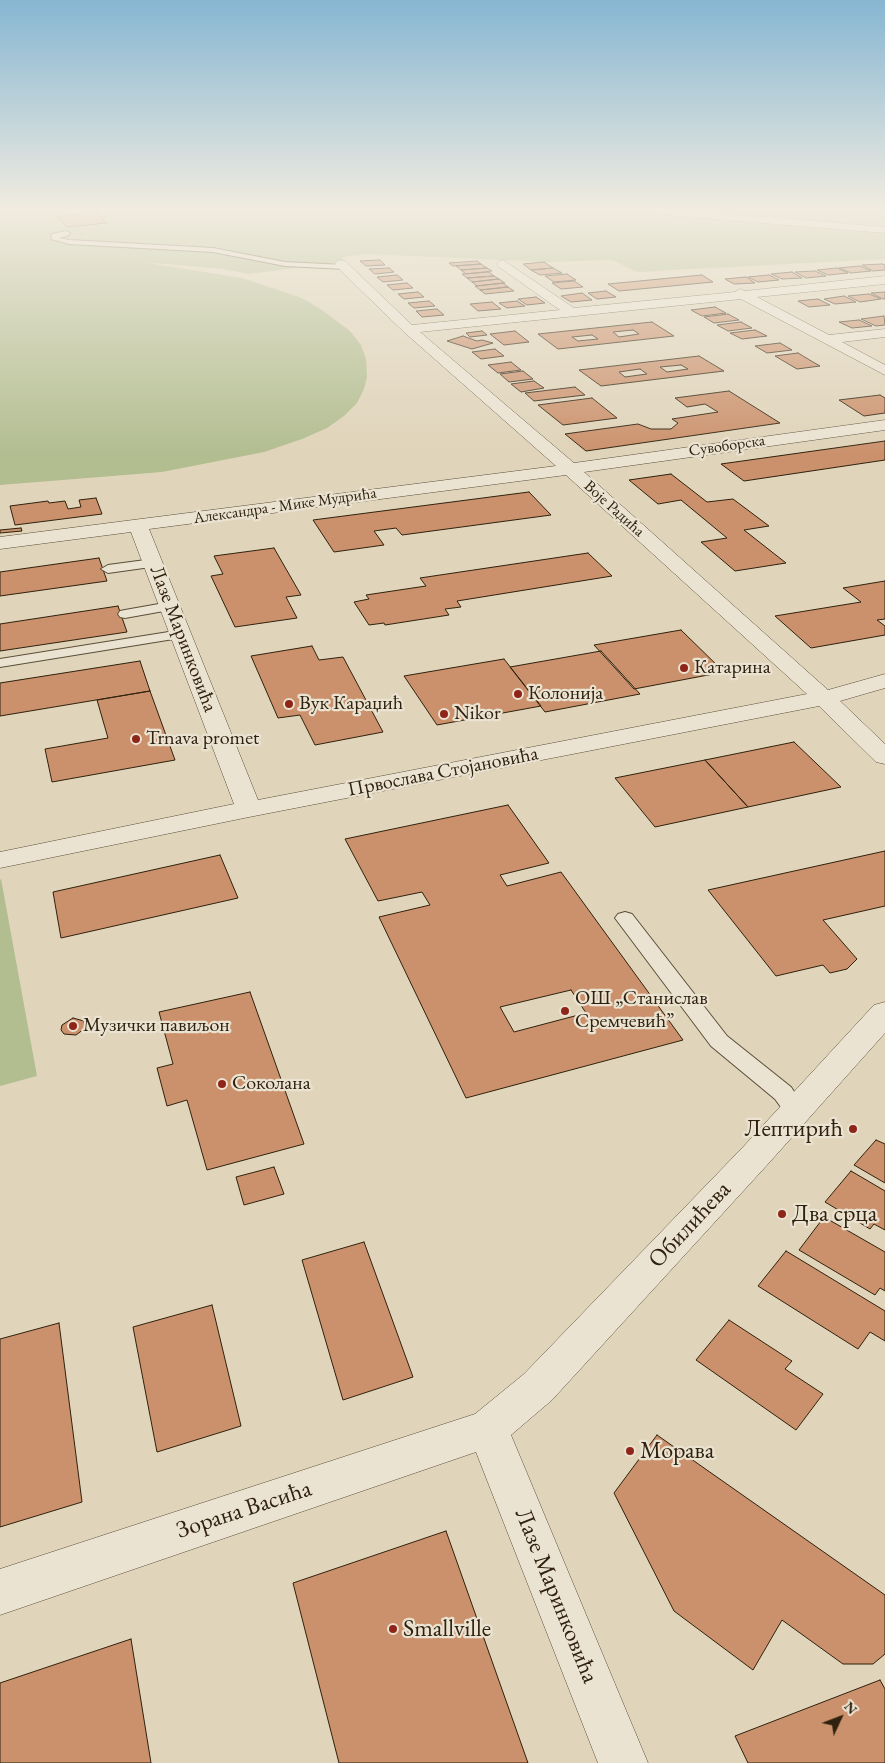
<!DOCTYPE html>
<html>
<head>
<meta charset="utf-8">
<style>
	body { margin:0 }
	#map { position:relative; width:885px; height:1763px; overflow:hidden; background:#e0d4ba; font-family:"EB Garamond",serif }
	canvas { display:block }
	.north { position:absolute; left:815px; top:1693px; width:50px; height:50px; -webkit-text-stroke:4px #ebe3d2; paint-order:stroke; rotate:47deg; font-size:14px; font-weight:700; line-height:20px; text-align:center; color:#2f210d }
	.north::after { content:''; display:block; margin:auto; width:18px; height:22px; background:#2f210d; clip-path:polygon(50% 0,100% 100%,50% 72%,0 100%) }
</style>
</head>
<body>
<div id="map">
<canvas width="885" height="1763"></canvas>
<div class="north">N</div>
</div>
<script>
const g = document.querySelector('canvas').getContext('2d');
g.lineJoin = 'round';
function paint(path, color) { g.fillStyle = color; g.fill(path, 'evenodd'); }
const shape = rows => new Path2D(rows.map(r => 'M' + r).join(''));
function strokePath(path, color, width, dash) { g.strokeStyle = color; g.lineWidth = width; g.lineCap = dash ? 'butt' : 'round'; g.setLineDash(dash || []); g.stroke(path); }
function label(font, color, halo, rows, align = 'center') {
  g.font = font + ' "EB Garamond",serif'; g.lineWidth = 4.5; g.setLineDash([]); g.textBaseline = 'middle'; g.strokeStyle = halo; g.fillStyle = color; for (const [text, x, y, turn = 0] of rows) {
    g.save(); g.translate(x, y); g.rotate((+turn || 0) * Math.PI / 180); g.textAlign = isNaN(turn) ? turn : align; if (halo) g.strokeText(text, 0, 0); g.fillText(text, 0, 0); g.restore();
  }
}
const green = shape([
	[0,208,885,208,885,259,637,272,612,260,548,262,366,254,343,257,340,262,249,274,223,269,142,262,242,278,302,298,322,310,350,331,361,345,366,359,367,377,364,389,357,403,344,416,327,428,302,439,264,452,162,472,0,485],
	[1,879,37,1076,0,1086,0,880]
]);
const building = shape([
	[96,213,107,223,67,227,57,217,96,213],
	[380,260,385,265,366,266,360,261,380,260],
	[477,261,481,264,453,266,449,263,477,261],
	[544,262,553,268,531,270,523,264,544,262],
	[481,264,487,268,461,270,456,266,481,264],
	[882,264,885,265,885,270,873,271,862,265,882,264],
	[860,266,871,271,851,273,839,268,860,266],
	[389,268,394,272,375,274,369,269,389,268],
	[487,268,492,271,466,274,461,270,487,268],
	[553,268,562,273,540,275,531,270,553,268],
	[837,268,848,273,828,275,817,270,837,268],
	[815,271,826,276,806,278,795,272,815,271],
	[489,272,494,276,467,278,462,274,489,272],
	[792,272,802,278,782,279,771,274,792,272],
	[567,274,576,280,554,282,545,276,567,274],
	[397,275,403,280,383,282,377,277,397,275],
	[702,275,713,282,619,291,608,284,702,275],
	[769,275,779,280,758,282,748,277,769,275],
	[494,276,499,279,472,282,467,278,494,276],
	[746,277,755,283,734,284,725,279,746,277],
	[499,279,505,283,477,286,472,282,499,279],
	[574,281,583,287,561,289,552,283,574,281],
	[407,283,413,288,393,290,387,285,407,283],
	[503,283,508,287,480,290,475,286,503,283],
	[508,287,514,291,485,294,480,290,508,287],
	[606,291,616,297,597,299,588,293,606,291],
	[418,292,424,297,404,299,398,294,418,292],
	[885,292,885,299,883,299,871,293,885,292],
	[582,293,592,300,571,302,561,296,582,293],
	[869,294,881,299,860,302,848,296,869,294],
	[844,296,856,302,835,304,824,299,844,296],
	[536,297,545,303,527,305,518,299,536,297],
	[818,299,830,305,809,307,798,301,818,299],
	[429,301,435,306,414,308,408,303,429,301],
	[517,301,525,306,507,308,499,303,517,301],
	[492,302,501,309,478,311,470,304,492,302],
	[715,307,726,313,702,316,691,310,715,307],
	[437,309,444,315,422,317,416,311,437,309],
	[728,314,739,320,714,323,704,317,728,314],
	[884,316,885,325,876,326,861,319,884,316],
	[859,320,872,326,852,328,839,322,859,320],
	[652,322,674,336,558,349,538,334,652,322],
	[633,330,639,334,619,337,613,332,633,330],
	[592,335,598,339,578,341,572,337,592,335],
	[741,322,752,328,728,331,717,325,741,322],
	[755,330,767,336,742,339,730,333,755,330],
	[482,331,487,335,470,337,466,333,482,331],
	[515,331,529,342,504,345,490,334,515,331],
	[463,336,477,341,482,340,493,343,472,349,447,341,463,336],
	[780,343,792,350,767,353,755,346,780,343],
	[495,349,504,356,481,359,472,352,495,349],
	[798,353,813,362,820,366,797,369,775,356,798,353],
	[699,356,724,371,601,386,579,370,699,356],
	[681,365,688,369,667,372,660,367,681,365],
	[640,369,647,374,625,377,619,372,640,369],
	[511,362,521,370,498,373,488,365,511,362],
	[523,371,533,379,509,382,500,374,523,371],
	[534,381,544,388,521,392,511,384,534,381],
	[575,387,585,395,534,401,525,393,575,387],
	[729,391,780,423,586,451,565,434,638,424,651,429,671,429,678,423,672,419,718,412,705,404,687,407,675,398,729,391],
	[880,395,885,398,885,413,864,416,839,400,880,395],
	[592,398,617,418,563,425,538,405,592,398],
	[885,441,885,460,744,481,721,464,885,441],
	[671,474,707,502,733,499,769,526,744,530,786,563,735,571,701,542,727,538,681,500,658,504,629,480,671,474],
	[529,492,551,515,402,535,396,528,374,531,384,545,334,552,313,520,529,492],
	[96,498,102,514,15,525,10,506,48,501,49,503,65,501,68,509,81,507,79,500,96,498],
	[21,528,22,531,0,533,0,530,21,528],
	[274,548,301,595,286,597,297,618,235,627,211,576,223,574,214,556,274,548],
	[588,553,612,576,457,601,461,607,445,609,449,615,385,625,384,623,369,625,354,602,369,599,366,595,426,586,420,578,588,553],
	[99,558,107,581,0,596,0,572,99,558],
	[885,581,885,619,877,620,885,626,885,635,811,648,775,616,861,602,843,588,885,581],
	[118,606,127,632,0,651,0,624,118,606],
	[681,630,724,672,634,689,594,645,681,630],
	[312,646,319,660,343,657,383,732,315,745,300,715,278,718,251,656,312,646],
	[601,651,640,694,545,712,510,667,601,651],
	[504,659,541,706,437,725,404,676,504,659],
	[140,661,150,691,0,716,0,683,140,661],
	[150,691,175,760,52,782,45,749,108,738,97,700,150,691],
	[794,742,841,787,748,807,705,760,794,742],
	[705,760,748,807,655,827,615,778,705,760],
	[508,805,549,863,500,875,507,886,561,872,683,1040,466,1098,379,917,430,905,422,892,378,901,345,839,508,805],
	[571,990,586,1013,514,1032,500,1007,571,990],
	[885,851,885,906,823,920,857,959,847,969,830,973,823,965,776,976,708,890,885,851],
	[220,855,238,898,61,938,53,892,220,855],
	[250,992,304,1144,207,1170,187,1100,167,1106,157,1068,173,1064,159,1012,250,992],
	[73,1018,84,1021,84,1029,76,1035,64,1034,61,1030,62,1025,73,1018],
	[876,1140,885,1144,885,1183,854,1165,876,1140],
	[274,1167,284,1194,244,1205,236,1177,274,1167],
	[851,1171,885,1191,885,1230,874,1224,870,1229,825,1202,851,1171],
	[824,1217,885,1252,885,1291,880,1288,875,1295,799,1250,824,1217],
	[364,1242,413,1377,343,1400,302,1260,364,1242],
	[786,1251,885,1311,885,1341,870,1332,858,1349,758,1286,786,1251],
	[212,1305,241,1426,157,1452,133,1327,212,1305],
	[729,1320,792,1361,785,1369,823,1394,796,1430,696,1360,729,1320],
	[59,1323,82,1502,0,1527,0,1339,59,1323],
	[657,1435,885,1595,885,1654,873,1664,843,1664,782,1620,753,1670,674,1611,614,1493,657,1435],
	[446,1531,528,1763,339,1763,293,1583,446,1531],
	[131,1639,151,1763,0,1763,0,1683,131,1639],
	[880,1680,885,1689,885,1763,748,1763,735,1736,880,1680]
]);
const lane = shape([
	[66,231,70,233,69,235,59,238,69,240,213,248,285,262,345,265,349,267,345,269,285,266,213,252,69,244,51,239,52,234,66,231],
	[153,559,158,560,160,563,158,566,108,573,101,569,108,565,153,559],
	[170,602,177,606,175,609,125,618,120,617,118,614,120,611,125,610,170,602],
	[181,630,186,631,188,634,186,637,0,667,0,659,181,630],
	[625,912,632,914,727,1036,791,1087,807,1111,804,1117,796,1119,788,1117,775,1099,711,1046,615,918,618,914,625,912]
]);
const street = shape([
	[612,208,656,208,885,227,885,233,617,211,612,208],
	[341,260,345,261,412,325,560,310,499,267,497,264,499,261,503,260,574,308,735,292,740,289,745,291,885,276,885,284,757,297,829,335,885,329,885,337,842,342,885,365,885,375,741,299,420,332,574,463,885,420,885,430,584,472,828,690,885,674,885,688,840,701,885,744,885,764,876,762,819,706,249,817,0,868,0,852,234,804,131,532,0,549,0,537,556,466,404,332,337,267,335,264,337,261,341,260],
	[566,475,807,694,258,800,149,529,566,475],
	[885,1002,885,1033,768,1164,552,1400,511,1435,648,1763,598,1763,476,1452,0,1615,0,1569,475,1414,524,1374,744,1146,874,1005,885,1002]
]);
const markers = [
	[684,668,5,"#8f2418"],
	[518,694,5,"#8f2418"],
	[289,704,5,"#8f2418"],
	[444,714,5,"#8f2418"],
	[136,739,5,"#8f2418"],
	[565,1011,5,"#8f2418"],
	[73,1026,5,"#8f2418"],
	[222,1084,5,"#8f2418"],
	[853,1129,5,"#8f2418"],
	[782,1214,5,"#8f2418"],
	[630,1451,5,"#8f2418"],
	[393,1629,5,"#8f2418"]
];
const farStreetnames = [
	["Сувоборска",727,446,-8],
	["Александра - Мике Мудрића",285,506,-8],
	["Воје Радића",614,509,42]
];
const streetNames = [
	["Лазе Маринковића",183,639,69],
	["Првослава Стојановића",443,772,-11]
];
const poiNames = [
	["Катарина",694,668],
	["Колонија",528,694],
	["Вук Караџић",299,704],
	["Nikor",454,714],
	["Trnava promet",146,739],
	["ОШ „Станислав",575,999],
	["Сремчевић”",575,1022],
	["Музички павиљон",83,1026],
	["Соколана",232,1084]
];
const nearPoinames = [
	["Лептирић",843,1129,"right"],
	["Два срца",792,1214],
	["Морава",640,1451],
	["Smallville",403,1629]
];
const nearStreetnames = [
	["Обилићева",690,1225,-47],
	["Зорана Васића",244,1510,-18],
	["Лазе Маринковића",556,1596,68]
];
paint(green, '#b2bd90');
paint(building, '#cb916c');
strokePath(building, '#2f210d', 1);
strokePath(lane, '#5b4e38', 2);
strokePath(street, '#5b4e38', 1);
paint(lane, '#ebe3d2');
paint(street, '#ebe3d2');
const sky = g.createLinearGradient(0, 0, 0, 455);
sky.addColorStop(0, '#86b6d2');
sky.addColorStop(0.46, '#f1ece0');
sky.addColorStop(1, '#f1ece000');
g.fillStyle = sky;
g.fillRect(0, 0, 885, 455);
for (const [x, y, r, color] of markers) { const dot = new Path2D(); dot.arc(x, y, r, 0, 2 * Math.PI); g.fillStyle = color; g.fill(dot); strokePath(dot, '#ebe3d2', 2); }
label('16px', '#2f210d', '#ebe3d2', farStreetnames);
label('20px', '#2f210d', '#ebe3d2', streetNames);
label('20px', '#2f210d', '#ebe3d2', poiNames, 'left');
label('24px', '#2f210d', '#ebe3d2', nearPoinames, 'left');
label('24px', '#2f210d', '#ebe3d2', nearStreetnames);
</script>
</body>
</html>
